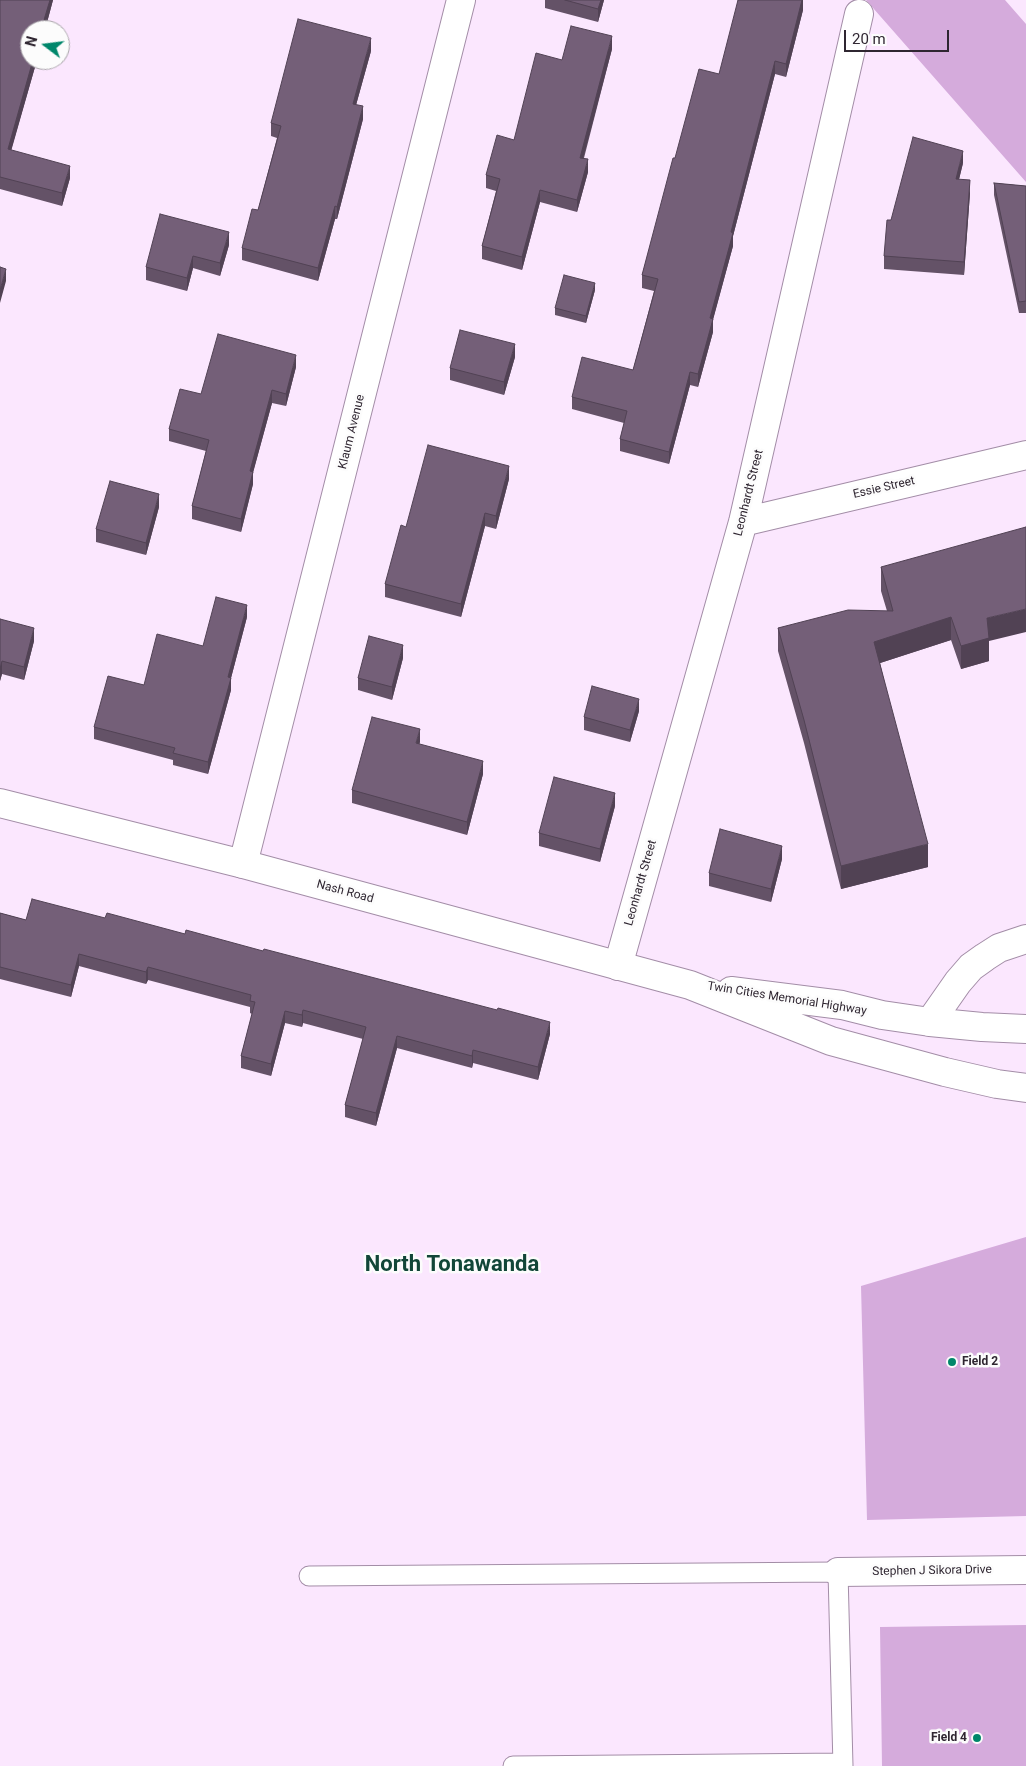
<!DOCTYPE html>
<html>
<head>
<meta charset="utf-8">
<style>
	body { margin:0 }
	#map { position:relative; width:1026px; height:1766px; overflow:hidden; background:#fbe7fe; font-family:Roboto,sans-serif }
	canvas { display:block }
	.north { position:absolute; left:20px; top:20px; width:50px; height:50px; box-sizing:border-box; background:#fcfcfc; border:1px solid #aaa6ab; border-radius:50%; rotate:285deg; font-size:14px; font-weight:700; line-height:20px; text-align:center; color:#2f2631 }
	.north::after { content:''; display:block; margin:auto; width:18px; height:22px; background:#00876b; clip-path:polygon(50% 0,100% 100%,50% 72%,0 100%) }
	.scale { position:absolute; left:844px; top:30px; width:105px; height:22px; box-sizing:border-box; border:2px solid #2f2631; border-top:0; padding-left:6px; font-size:15px; line-height:18px; white-space:nowrap; color:#2f2631; -webkit-text-stroke:4px #fcfcfc; paint-order:stroke }
</style>
</head>
<body>
<div id="map">
<canvas width="1026" height="1766"></canvas>
<div class="north">N</div>
<div class="scale">20 m</div>
</div>
<script>
const g = document.querySelector('canvas').getContext('2d');
g.lineJoin = 'round';
function paint(path, color) { g.fillStyle = color; g.fill(path, 'evenodd'); }
const shape = rows => new Path2D(rows.map(r => 'M' + r).join(''));
function strokePath(path, color, width, dash) { g.strokeStyle = color; g.lineWidth = width; g.lineCap = dash ? 'butt' : 'round'; g.setLineDash(dash || []); g.stroke(path); }
function label(font, color, halo, rows, align = 'center') {
  g.font = font + ' Roboto,sans-serif'; g.lineWidth = 5; g.setLineDash([]); g.textBaseline = 'middle'; g.strokeStyle = halo; g.fillStyle = color; for (const [text, x, y, turn = 0] of rows) {
    g.save(); g.translate(x, y); g.rotate((+turn || 0) * Math.PI / 180); g.textAlign = isNaN(turn) ? turn : align; if (halo) g.strokeText(text, 0, 0); g.fillText(text, 0, 0); g.restore();
  }
}
const green = shape([
	[866,0,1005,0,1026,24,1026,182],
	[1026,1237,1026,1516,867,1520,861,1286],
	[1026,1625,1026,1766,882,1766,880,1627]
]);
const lane = shape([
	[309,1576,838,1572,843,1766],
	[513,1766,843,1763]
]);
const street = shape([
	[743,522,1026,455],
	[243,864,461,0],
	[618,966,743,522,859,14],
	[930,1022,958,982,971,967,985,957,999,948,1026,939],
	[838,1572,1026,1570]
]);
const secondary = shape([
	[0,803,243,864,690,985,831,1041,945,1072,997,1084,1026,1088],
	[731,991,842,1005,882,1015,930,1022,982,1027,1026,1029]
]);
const wall = shape([
	[0,0,53,0,45,30,30,30,37,60,11,150,70,178,62,206,0,189],
	[545,0,604,0,598,22,545,8],
	[803,0,803,10,786,77,775,74,733,236,733,246,713,319,713,332,698,387,690,385,669,464,620,451,620,439,624,423,572,409,572,397,633,370,654,291,642,288,642,275,675,158,719,74],
	[612,49,584,158,588,172,577,212,540,202,522,270,482,259,482,246,496,191,486,188,486,175,514,140,562,60],
	[371,51,356,105,363,119,337,219,335,219,318,281,242,260,242,248,258,210,277,138,271,136,271,123],
	[963,163,959,179,970,193,964,275,884,269,884,256,891,220],
	[994,183,1026,186,1026,313,1019,313,994,195],
	[229,245,220,276,193,268,187,291,146,280,146,267],
	[595,290,586,323,555,315,555,308],
	[515,357,504,395,450,380,450,368],
	[296,367,286,406,272,403,253,472,253,484,241,532,192,519,192,506,206,451,169,441,169,429,201,394],
	[509,479,496,529,485,526,461,617,385,597,385,584,406,527],
	[159,507,146,555,96,542,96,529],
	[881,567,989,641,989,661,961,669,951,640,880,663,928,867,841,889,804,743,778,651,778,628,887,611,881,591],
	[247,617,231,678,231,690,208,774,173,765,173,760,94,739,94,727,144,685],
	[0,619,34,641,24,680,2,674,0,681],
	[403,658,392,700,358,690,358,678],
	[639,711,630,742,584,730,584,717],
	[420,742,419,744,483,774,467,835,352,803,352,790],
	[615,806,600,862,539,846,539,833],
	[782,859,771,902,709,886,709,873],
	[0,913,26,920,105,918,550,1034,538,1080,473,1063,472,1068,397,1048,376,1126,345,1117,345,1105,363,1039,303,1023,302,1027,285,1023,271,1076,241,1068,241,1056,252,1014,250,1013,250,1007,148,980,146,984,79,966,71,997,0,979]
]);
const shadedWall = shape([
	[50,0,53,0,45,30,41,30],
	[601,0,604,0,598,22,598,9],
	[802,0,803,0,803,10,786,77,786,64],
	[612,36,612,49,580,170,580,158],
	[371,38,371,51,353,116,353,104],
	[33,60,37,60,8,162,8,149],
	[775,61,775,74,733,236,733,246,710,331,710,318,731,232],
	[363,106,363,119,337,219,337,207],
	[963,151,963,163,956,192,956,179],
	[588,159,588,172,577,212,577,200],
	[70,166,70,178,62,206,62,193],
	[970,180,970,193,964,275,964,262],
	[540,190,540,202,522,270,522,257],
	[335,206,335,219,318,281,318,268],
	[229,232,229,245,220,276,220,263],
	[193,256,193,268,187,291,187,278],
	[6,269,6,281,0,303,0,290],
	[595,283,595,290,586,323,586,316],
	[713,319,713,332,698,387,698,374],
	[515,344,515,357,504,395,504,382],
	[296,355,296,367,286,406,286,394],
	[690,372,690,385,669,464,669,452],
	[272,390,272,403,250,484,250,471],
	[509,466,509,479,496,529,496,516],
	[253,472,253,484,241,532,241,519],
	[159,494,159,507,146,555,146,543],
	[485,513,485,526,461,617,461,604],
	[247,605,247,617,231,678,231,690,208,774,208,762,228,677],
	[1026,609,1026,632,989,641,989,661,961,669,961,646,987,618],
	[951,617,951,640,874,665,874,642],
	[34,628,34,641,24,680,24,667],
	[403,645,403,658,392,700,392,687],
	[2,661,2,674,0,681,0,669],
	[639,699,639,711,630,742,630,730],
	[420,729,420,742,416,756,416,743],
	[483,761,483,774,467,835,467,822],
	[615,793,615,806,600,862,600,849],
	[928,844,928,867,841,889,841,866],
	[782,846,782,859,771,902,771,889],
	[79,954,79,966,71,997,71,985],
	[148,967,148,980,146,984,146,972],
	[303,1010,303,1023,302,1027,302,1015],
	[285,1011,285,1023,271,1076,271,1064],
	[550,1022,550,1034,538,1080,538,1067],
	[397,1036,397,1048,376,1126,376,1113],
	[473,1050,473,1063,472,1068,472,1056]
]);
const building = shape([
	[0,0,50,0,41,30,30,30,30,60,33,60,8,149,70,166,62,193,0,177,0,0],
	[565,0,601,0,598,9,565,0],
	[738,0,802,0,786,64,775,61,731,232,733,233,710,318,713,319,698,374,690,372,669,452,620,439,627,411,572,397,582,357,633,370,658,279,642,275,673,158,675,158,699,69,719,74,738,0],
	[298,19,371,38,353,104,363,106,337,207,335,206,318,268,242,248,252,209,258,210,281,126,271,123,298,19],
	[571,26,612,36,580,158,588,159,577,200,540,190,522,257,482,246,500,179,486,175,497,135,514,140,536,53,562,60,571,26],
	[913,137,963,151,956,179,970,180,964,262,884,256,887,220,891,220,913,137],
	[994,183,1026,186,1026,301,1019,302,994,183],
	[160,214,229,232,220,263,193,256,187,278,146,267,160,214],
	[0,267,6,269,0,290,0,267],
	[564,275,595,283,586,316,555,308,564,275],
	[460,330,515,344,504,382,450,368,460,330],
	[218,334,296,355,286,394,272,390,250,471,253,472,241,519,192,506,209,440,169,429,180,389,201,394,218,334],
	[428,445,509,466,496,516,485,513,461,604,385,584,401,525,406,527,428,445],
	[110,481,159,494,146,543,96,529,110,481],
	[1026,527,1026,609,987,618,989,638,961,646,951,617,874,642,928,844,841,866,804,720,778,628,848,610,893,611,881,567,1026,527],
	[216,597,247,605,228,677,231,678,208,762,173,753,175,748,94,727,108,676,144,685,157,634,203,646,216,597],
	[0,619,34,628,24,667,2,661,0,669,0,619],
	[369,636,403,645,392,687,358,678,369,636],
	[592,686,639,699,630,730,584,717,592,686],
	[372,717,420,729,416,743,483,761,467,822,352,790,372,717],
	[554,777,615,793,600,849,539,833,554,777],
	[720,829,782,846,771,889,709,873,720,829],
	[32,899,105,918,107,913,185,934,186,930,263,951,264,949,497,1010,498,1008,550,1022,538,1067,473,1050,472,1056,397,1036,376,1113,345,1105,366,1027,303,1010,302,1015,285,1011,271,1064,241,1056,255,1002,250,1001,251,995,148,967,146,972,79,954,71,985,0,967,0,913,26,920,32,899]
]);
const markers = [
	[952,1362,5,"#00876b"],
	[977,1738,5,"#00876b"]
];
const streetNames = [
	["Klaum Avenue",352,432,-76],
	["Essie Street",884,488,-13],
	["Leonhardt Street",749,493,-76],
	["Leonhardt Street",641,883,-74],
	["Nash Road",345,892,15],
	["Twin Cities Memorial Highway",787,999,9],
	["Stephen J Sikora Drive",932,1571,-1]
];
const poiNames = [
	["Field 2",962,1362],
	["Field 4",967,1738,"right"]
];
const townNames = [
	["North Tonawanda",452,1265]
];
paint(green, '#d5abdc');
strokePath(lane, '#a38da7', 21);
strokePath(street, '#a38da7', 30);
strokePath(secondary, '#a38da7', 30);
strokePath(lane, '#fff', 19);
strokePath(street, '#fff', 28);
strokePath(secondary, '#fff', 28);
paint(wall, '#645267');
paint(shadedWall, '#514254');
paint(building, '#745f78');
strokePath(building, '#514254', 1);
for (const [x, y, r, color] of markers) { const dot = new Path2D(); dot.arc(x, y, r, 0, 2 * Math.PI); g.fillStyle = color; g.fill(dot); strokePath(dot, '#fcfcfc', 2); }
label('12px', '#2f2631', '#fcfcfc', streetNames);
label('bold 12px', '#2f2631', '#fcfcfc', poiNames, 'left');
label('bold 22px', '#124638', '#fcfcfc', townNames);
</script>
</body>
</html>
